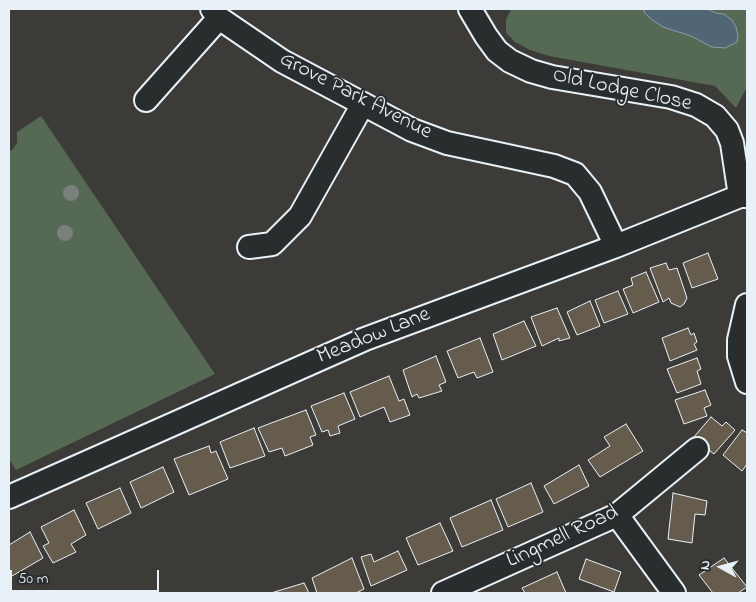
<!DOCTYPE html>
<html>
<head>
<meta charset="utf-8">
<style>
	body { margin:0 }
	#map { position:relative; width:756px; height:602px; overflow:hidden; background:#3c3b38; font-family:"Indie Flower",sans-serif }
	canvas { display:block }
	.frame { position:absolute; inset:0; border:10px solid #e8f1f8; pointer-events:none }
	.north { position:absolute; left:696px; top:542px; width:50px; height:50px; -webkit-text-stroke:4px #2a2d2e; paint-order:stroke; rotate:277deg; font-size:14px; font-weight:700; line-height:20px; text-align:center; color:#e8f1f8 }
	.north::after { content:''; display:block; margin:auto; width:18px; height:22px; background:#e8f1f8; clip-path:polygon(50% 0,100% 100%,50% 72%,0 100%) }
	.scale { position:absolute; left:10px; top:570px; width:149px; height:22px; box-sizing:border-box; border:2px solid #e8f1f8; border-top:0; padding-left:6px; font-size:15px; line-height:18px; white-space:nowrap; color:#e8f1f8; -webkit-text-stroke:4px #2a2d2e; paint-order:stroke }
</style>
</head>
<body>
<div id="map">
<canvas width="756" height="602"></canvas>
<div class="frame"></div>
<div class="north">N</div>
<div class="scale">50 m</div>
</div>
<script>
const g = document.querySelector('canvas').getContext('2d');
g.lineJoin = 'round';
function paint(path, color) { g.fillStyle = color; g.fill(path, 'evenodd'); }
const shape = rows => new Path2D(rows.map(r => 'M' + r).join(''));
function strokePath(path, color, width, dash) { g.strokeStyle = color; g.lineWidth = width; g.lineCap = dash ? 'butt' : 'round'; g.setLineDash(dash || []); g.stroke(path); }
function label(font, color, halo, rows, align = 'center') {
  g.font = font + ' "Indie Flower",sans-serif'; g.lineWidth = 4; g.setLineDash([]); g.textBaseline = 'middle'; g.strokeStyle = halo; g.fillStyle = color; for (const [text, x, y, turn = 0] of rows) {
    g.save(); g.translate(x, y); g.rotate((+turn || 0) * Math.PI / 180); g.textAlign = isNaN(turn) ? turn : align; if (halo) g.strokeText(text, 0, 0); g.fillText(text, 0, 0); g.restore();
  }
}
const green = shape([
	[511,9,747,9,747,87,736,108,715,86,549,56,530,50,515,42,506,33,506,20],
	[41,116,215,374,16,470,9,459,9,152,13,149,17,143,17,132]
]);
const water = shape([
	[644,9,707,9,716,13,724,14,732,20,736,27,738,35,737,42,725,48,712,47,691,36,663,27,651,19,644,12,644,9]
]);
const building = shape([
	[708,253,718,279,692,288,683,263,708,253],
	[666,263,669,270,677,268,687,298,684,304,680,307,671,303,669,298,663,302,650,268,666,263],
	[646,272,659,302,633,313,623,289,633,285,631,278,646,272],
	[618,291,628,314,604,323,595,300,618,291],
	[590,301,600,326,577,335,567,312,590,301],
	[557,308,570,338,559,341,559,338,542,346,531,317,557,308],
	[524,321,536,346,502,360,493,334,524,321],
	[688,328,691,335,694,333,697,342,694,344,697,350,670,361,662,338,688,328],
	[480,338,493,372,477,378,474,372,458,378,447,351,480,338],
	[436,356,446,382,439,385,442,391,419,398,417,394,412,397,403,370,436,356],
	[697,358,701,369,697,371,701,384,677,393,667,369,697,358],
	[389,376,399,401,404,399,410,415,390,422,384,407,360,417,350,392,389,376],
	[705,390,711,405,704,408,707,416,684,424,675,400,705,390],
	[344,393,355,419,338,426,340,433,330,436,328,430,322,432,311,406,344,393],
	[306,410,316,435,310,437,313,445,285,456,282,448,269,452,258,428,306,410],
	[711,417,722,426,726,422,735,430,714,454,693,438,711,417],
	[626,424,643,451,600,477,588,460,610,446,604,437,626,424],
	[254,428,265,456,230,468,220,442,254,428],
	[742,430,747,433,747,464,742,471,723,455,742,430],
	[209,446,211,453,216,451,228,479,189,495,174,459,209,446],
	[579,465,589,486,554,504,544,486,579,465],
	[163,467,174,492,141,508,130,482,163,467],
	[531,483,543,512,508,527,496,499,531,483],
	[120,488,131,513,98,529,86,503,120,488],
	[673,493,707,501,705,515,695,514,692,543,668,539,673,493],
	[491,500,503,530,462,547,450,518,491,500],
	[74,510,86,535,71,544,76,552,53,563,43,546,49,543,41,527,74,510],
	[440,523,453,551,418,565,406,538,440,523],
	[30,532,43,558,12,576,9,571,9,545,30,532],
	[398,551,407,570,371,586,361,557,371,554,374,562,398,551],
	[352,558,364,589,356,593,317,593,312,578,352,558],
	[724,558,747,587,738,593,713,593,699,575,724,558],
	[586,559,621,572,614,592,579,579,586,559],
	[557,572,566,593,525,593,522,588,557,572],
	[304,583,309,593,271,593,304,583]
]);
const minor = shape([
	[212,9,219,18,282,61,412,130,447,143,554,166,575,174,590,192,616,246],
	[470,9,486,36,497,51,510,61,531,71,552,77,671,97,696,105,715,116,727,130,732,143,740,196],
	[146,100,219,18],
	[249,247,272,244,300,216,363,104],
	[747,305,739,340,739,356,747,382],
	[9,497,365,339,616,246,740,196,747,196],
	[617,515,674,593],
	[443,593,617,515,697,449]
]);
const trees = [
	[71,193],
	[65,233]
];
const streetNames = [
	["Old Lodge Close",622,91,12],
	["Grove Park Avenue",355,97,27],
	["Meadow Lane",374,337,-22],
	["Lingmell Road",563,538,-25]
];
paint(green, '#556954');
paint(water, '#506674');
strokePath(water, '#8d9ea9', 1);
paint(building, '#665c4e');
strokePath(building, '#e8f1f8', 1);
strokePath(minor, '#e8f1f8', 26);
strokePath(minor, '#2a2d2e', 22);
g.fillStyle = '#7a817d';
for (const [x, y] of trees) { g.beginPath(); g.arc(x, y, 8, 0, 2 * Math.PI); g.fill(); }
label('22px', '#e8f1f8', '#2a2d2e', streetNames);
</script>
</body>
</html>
